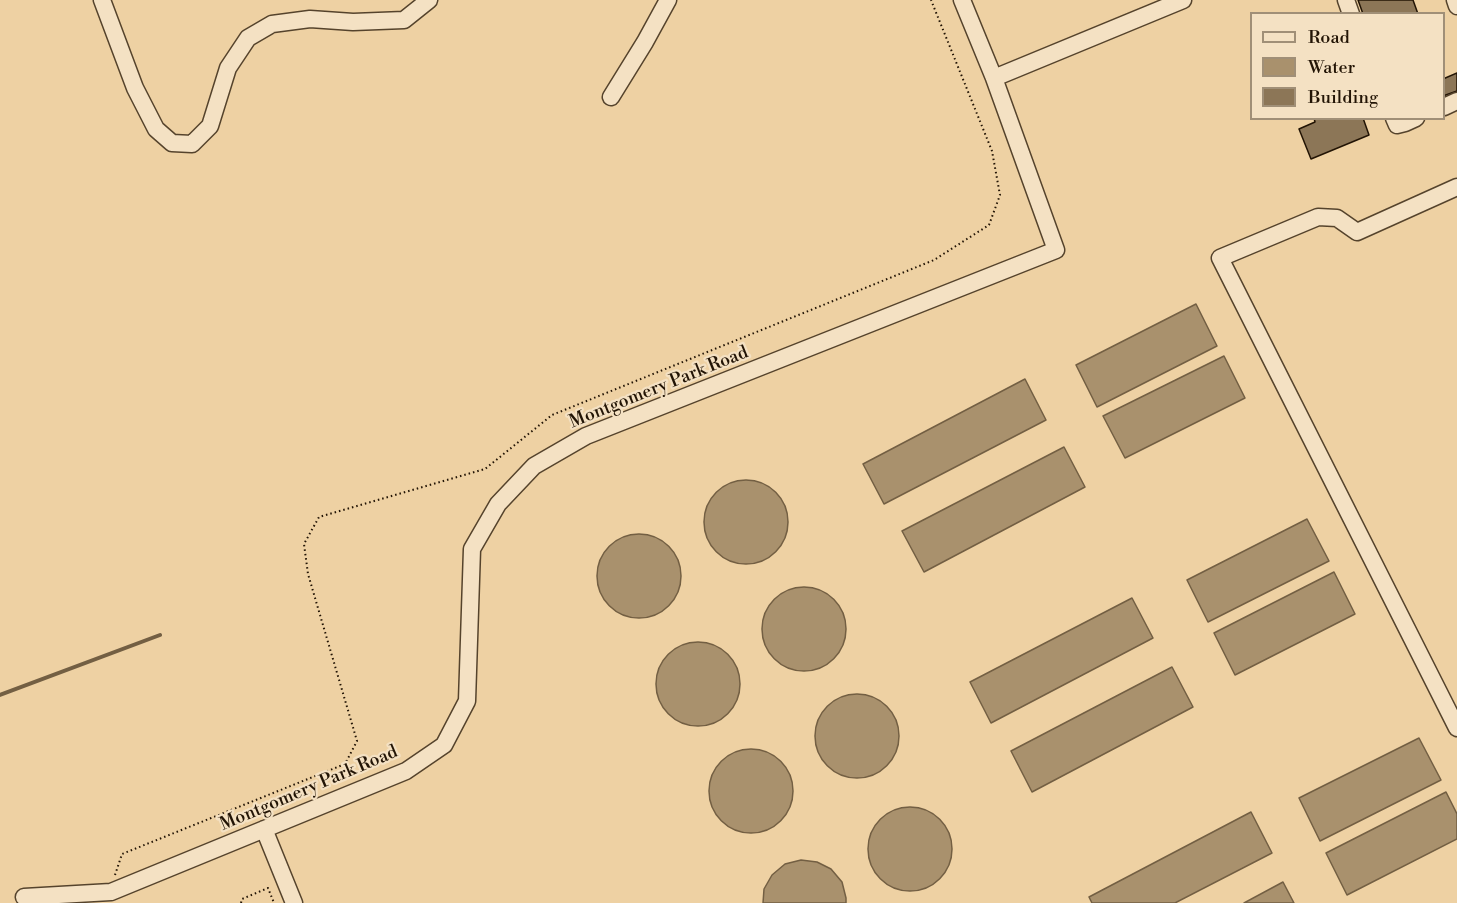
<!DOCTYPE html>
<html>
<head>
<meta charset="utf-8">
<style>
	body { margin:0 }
	#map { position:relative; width:1457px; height:903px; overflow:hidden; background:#eed1a3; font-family:"Libre Bodoni",serif }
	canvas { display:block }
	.legend { position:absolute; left:1250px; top:12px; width:195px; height:108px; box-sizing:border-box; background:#f4e1c3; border:2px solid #a08f77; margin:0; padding:8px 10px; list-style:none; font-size:18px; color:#221405 }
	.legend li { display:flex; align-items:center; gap:12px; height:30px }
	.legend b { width:30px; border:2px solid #a08f77 }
</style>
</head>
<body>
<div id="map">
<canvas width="1457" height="903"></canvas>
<ul class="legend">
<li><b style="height:8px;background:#f4e1c3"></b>Road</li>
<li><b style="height:16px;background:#a9916d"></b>Water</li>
<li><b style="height:16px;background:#8c7657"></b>Building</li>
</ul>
</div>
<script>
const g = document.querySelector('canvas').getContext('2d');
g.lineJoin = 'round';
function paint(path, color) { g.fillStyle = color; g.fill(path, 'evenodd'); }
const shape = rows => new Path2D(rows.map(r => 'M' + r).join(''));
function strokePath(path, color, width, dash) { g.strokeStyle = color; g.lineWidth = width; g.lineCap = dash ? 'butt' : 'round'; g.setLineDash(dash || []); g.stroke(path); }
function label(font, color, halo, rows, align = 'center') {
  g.font = font + ' "Libre Bodoni",serif'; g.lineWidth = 4.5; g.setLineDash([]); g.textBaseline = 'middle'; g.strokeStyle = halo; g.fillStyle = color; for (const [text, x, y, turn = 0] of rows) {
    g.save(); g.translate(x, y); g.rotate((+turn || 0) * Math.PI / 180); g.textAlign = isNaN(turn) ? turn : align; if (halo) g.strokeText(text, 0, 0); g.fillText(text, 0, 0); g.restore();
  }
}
const water = shape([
	[1196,304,1217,346,1097,407,1076,365,1196,304],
	[1224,356,1245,398,1125,458,1103,416,1224,356],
	[1025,379,1046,420,884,504,863,464,1025,379],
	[1064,447,1085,487,924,572,902,531,1064,447],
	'704 522a42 42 0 1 1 84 0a42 42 0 1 1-84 0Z',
	[1307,519,1329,561,1208,622,1187,580,1307,519],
	'597 576a42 42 0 1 1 84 0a42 42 0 1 1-84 0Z',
	[1334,572,1355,614,1235,675,1214,633,1334,572],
	'762 629a42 42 0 1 1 84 0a42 42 0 1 1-84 0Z',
	[1132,598,1153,638,991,723,970,682,1132,598],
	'656 684a42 42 0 1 1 84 0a42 42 0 1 1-84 0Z',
	[1172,667,1193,707,1032,792,1011,751,1172,667],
	'815 736a42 42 0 1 1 84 0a42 42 0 1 1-84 0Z',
	[1419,738,1441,780,1320,841,1299,798,1419,738],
	'709 791a42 42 0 1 1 84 0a42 42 0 1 1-84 0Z',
	[1446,792,1457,814,1457,839,1347,895,1326,853,1446,792],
	'868 849a42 42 0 1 1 84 0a42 42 0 1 1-84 0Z',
	[1251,812,1272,853,1175,903,1092,903,1089,897,1251,812],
	[801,860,817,862,831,869,842,882,846,898,846,903,763,903,764,889,772,875,785,864,801,860],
	[1283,882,1294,903,1244,903,1283,882]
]);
const stream = shape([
	[0,695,160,635]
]);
const building = shape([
	[1358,0,1413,0,1418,14,1363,14,1358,0],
	[1457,73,1457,91,1443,96,1443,79,1457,73],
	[1314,118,1363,118,1369,135,1311,159,1299,129,1315,122,1314,118]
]);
const path = shape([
	[115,875,122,854,345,764,357,741,308,574,304,544,319,517,485,469,552,415,934,260,989,225,1000,195,992,151,931,0],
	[241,903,242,899,268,888,274,903]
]);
const minor = shape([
	[102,0,135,88,156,129,172,143,192,144,210,126,228,68,248,38,272,24,310,19,353,22,404,20,429,0],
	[1346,0,1351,14],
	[1455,0,1457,6],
	[994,78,1183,0],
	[611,97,645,42,668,0],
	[1444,107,1457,101],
	[1394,118,1397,125,1405,123,1416,118],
	[1457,187,1357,232,1337,218,1318,217,1220,258,1457,728],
	[264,829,294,903],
	[24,897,111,892,406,771,444,745,467,701,472,549,498,504,534,466,586,436,1056,250,994,78,962,0]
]);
const streetNames = [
	["Montgomery Park Road",659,388,-22],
	["Montgomery Park Road",309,789,-23]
];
paint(water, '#a9916d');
strokePath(water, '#735f43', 1.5);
strokePath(stream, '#735f43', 4);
paint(building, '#8c7657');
strokePath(building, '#221405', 1.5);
strokePath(minor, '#55432c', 19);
strokePath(path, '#221405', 2, [1.5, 3]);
strokePath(minor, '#f4e1c3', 16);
label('18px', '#221405', '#f4e1c3', streetNames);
</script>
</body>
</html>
